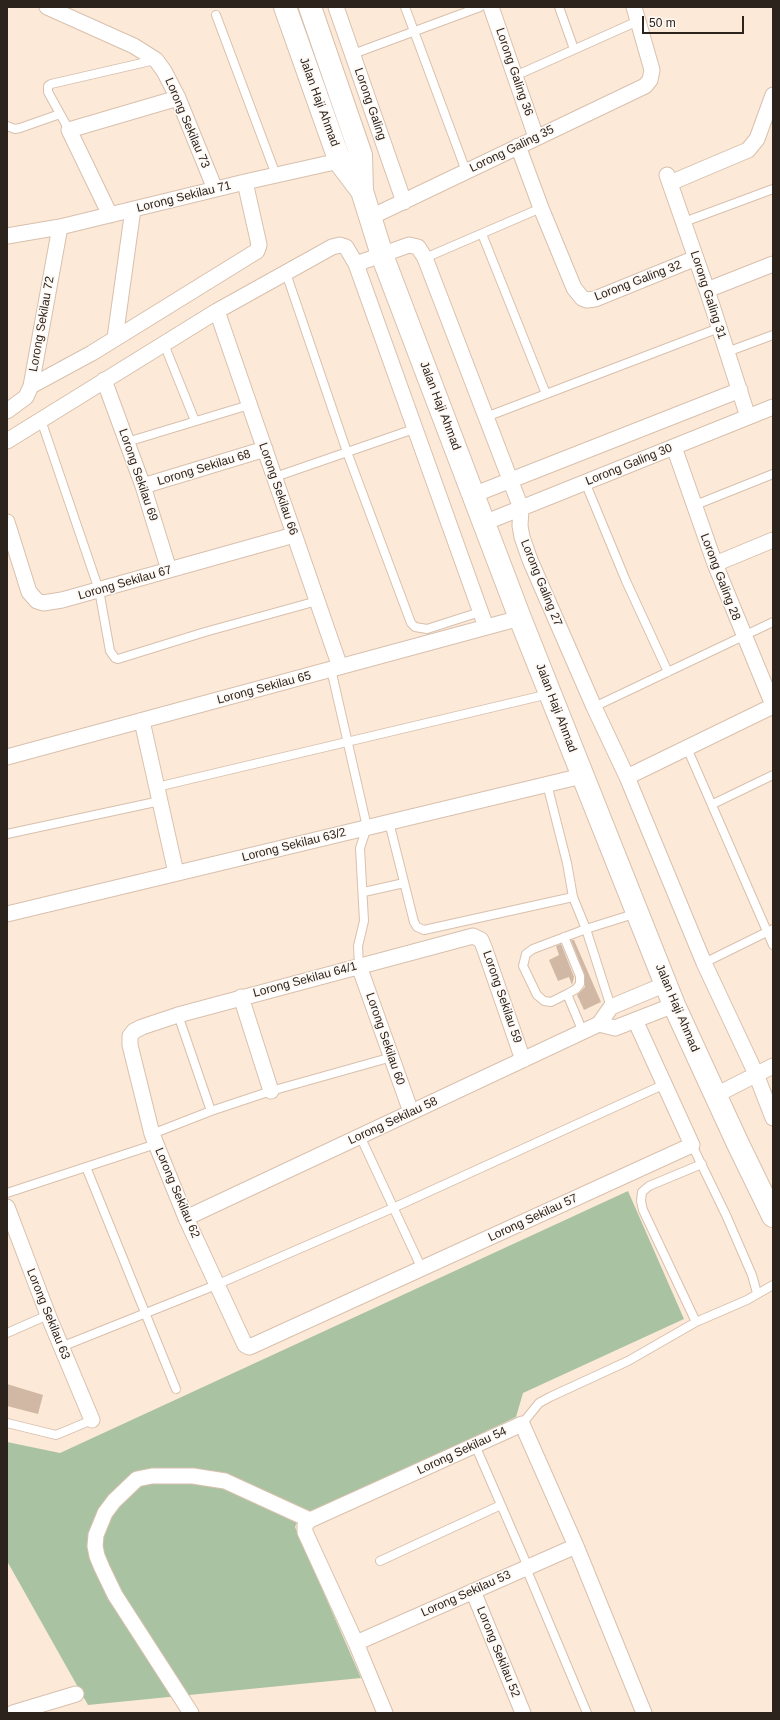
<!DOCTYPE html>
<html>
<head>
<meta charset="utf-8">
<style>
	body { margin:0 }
	#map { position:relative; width:780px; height:1720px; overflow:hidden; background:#fde9d8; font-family:Helvetica,sans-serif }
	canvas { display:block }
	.frame { position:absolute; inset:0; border:8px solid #2c231c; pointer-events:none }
	.scale { position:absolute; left:642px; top:16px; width:102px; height:18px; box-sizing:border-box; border:2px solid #2c231c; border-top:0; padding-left:5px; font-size:12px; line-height:14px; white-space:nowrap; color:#2c231c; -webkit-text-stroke:3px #fef9f5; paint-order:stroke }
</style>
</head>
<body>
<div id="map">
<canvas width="780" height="1720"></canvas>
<div class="frame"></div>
<div class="scale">50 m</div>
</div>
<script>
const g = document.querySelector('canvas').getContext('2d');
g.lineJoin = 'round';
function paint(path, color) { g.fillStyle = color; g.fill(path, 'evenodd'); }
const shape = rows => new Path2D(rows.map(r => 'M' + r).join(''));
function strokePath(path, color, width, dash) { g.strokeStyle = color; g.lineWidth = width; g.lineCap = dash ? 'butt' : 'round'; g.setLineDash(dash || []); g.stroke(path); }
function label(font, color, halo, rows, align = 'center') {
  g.font = font + ' Helvetica,sans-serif'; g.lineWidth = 3.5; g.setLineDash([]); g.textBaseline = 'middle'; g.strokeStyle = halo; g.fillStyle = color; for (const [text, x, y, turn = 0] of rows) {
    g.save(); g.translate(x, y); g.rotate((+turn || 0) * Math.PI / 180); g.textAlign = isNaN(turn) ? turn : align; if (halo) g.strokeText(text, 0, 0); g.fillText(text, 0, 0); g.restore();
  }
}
const green = shape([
	[628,1191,684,1319,523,1393,516,1417,298,1520,295,1527,361,1678,88,1705,7,1561,7,1442,60,1453]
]);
const building = shape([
	[571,940,574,940,601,1002,584,1010,577,995,585,987,585,976],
	[561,944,574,977,572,985,569,977,558,981,549,960,559,955,556,946],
	[7,1384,43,1395,38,1414,7,1406]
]);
const lane = shape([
	[405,7,466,171],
	[559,7,574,49],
	[216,15,276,175],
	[353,54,480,7],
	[515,76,638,21],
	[7,126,15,129,20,128,60,114],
	[69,130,48,92,48,86,51,84,155,60],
	[684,222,773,189],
	[482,234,546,394],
	[425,258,541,208],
	[286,273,347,452,411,623,415,627,427,629,480,612],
	[164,344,195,421],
	[727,352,773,335],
	[486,417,719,328],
	[41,420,99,590,110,651,115,658,118,659,205,632,317,601],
	[127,442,249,405],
	[275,477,414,429],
	[585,482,626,581,668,672],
	[693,506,773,474],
	[331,669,367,827,360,848,364,921,358,946,359,966],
	[594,707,773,622],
	[687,748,773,945],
	[157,787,549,694],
	[713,804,773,775],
	[389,822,414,922,417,927,424,930,573,897,567,863,547,784],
	[7,834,160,801],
	[364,892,404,883],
	[573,897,586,929,533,949,526,954,523,966,537,995,544,1001,551,1002,567,994,583,1032],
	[564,937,580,976,580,984,576,989,567,994],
	[704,963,773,929],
	[611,1007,586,929,637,913],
	[178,1015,211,1111],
	[152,1134,211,1111,271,1091,392,1057],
	[360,1136,422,1269],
	[692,1145,726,1215,752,1275,757,1293],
	[702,1164,649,1186,642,1192,641,1201,643,1210,696,1322,747,1300,773,1285],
	[86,1167,176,1389],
	[7,1193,156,1144],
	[7,1333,48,1315],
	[61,1347,216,1285,393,1208,665,1084],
	[7,1423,56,1435,92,1420],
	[522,1424,539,1403,550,1397,628,1361,696,1322],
	[475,1445,528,1567],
	[380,1561,501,1505],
	[526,1568,587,1713]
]);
const street = shape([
	[47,7,134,46,156,60,164,71,178,98,215,189],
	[336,7,404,202],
	[491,7,536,137],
	[518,146,541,208,574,288,582,298,587,300,595,299,696,258],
	[667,175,707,290,748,417],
	[670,183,748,150,757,139,773,95],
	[110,215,69,130,178,98],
	[371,217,645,86,650,80,652,70,634,7],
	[7,236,60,227,245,182,348,159],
	[356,264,409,245,418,247,425,258,521,508,520,526,522,537,530,560,594,707,627,777,704,963,756,1074,773,1118],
	[707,290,773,264],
	[217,311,340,667],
	[115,338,133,209],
	[104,380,143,486,169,570],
	[31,386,92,353,257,251,259,245,258,240,245,182],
	[7,411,26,397,31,386,60,227],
	[7,441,217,311,332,247,340,245,346,247,356,264,486,627],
	[674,447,715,564,773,705],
	[143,486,265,449],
	[473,495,740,390],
	[7,522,29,592,37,601,43,603,62,600,294,535],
	[484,523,773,407],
	[715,564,773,540],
	[142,721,176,873],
	[7,757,520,618],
	[627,777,773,706],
	[7,914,582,776],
	[359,966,411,1112],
	[241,997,271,1091],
	[599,1024,615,1028,674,1005],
	[523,1060,484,947,481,940,473,936,178,1015,142,1027,134,1031,130,1036,130,1045,152,1134,186,1218,245,1345,249,1347,254,1345,692,1145,635,1020],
	[716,1095,773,1066],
	[7,1207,48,1315,92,1420],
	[186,1218,599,1024,611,1007,666,984],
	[473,1591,523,1713],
	[356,1643,576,1546],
	[13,1713,76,1694],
	[191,1713,115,1595,102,1568,97,1556,95,1546,96,1535,105,1513,114,1501,137,1479,152,1476,193,1476,225,1481,310,1520],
	[385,1713,356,1643,305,1532,305,1525,310,1520,522,1424,576,1546,644,1713]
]);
const secondary = shape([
	[285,7,340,162,362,191],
	[310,7,361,155,362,191,382,255,520,618,674,1005,738,1144,773,1216]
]);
const streetNames = [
	["Lorong Galing 36",514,72,71],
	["Jalan Haji Ahmad",319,102,70],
	["Lorong Galing",370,104,71],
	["Lorong Sekilau 73",187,123,67],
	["Lorong Galing 35",512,149,-26],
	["Lorong Sekilau 71",184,197,-14],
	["Lorong Galing 32",638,281,-21],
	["Lorong Galing 31",708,295,72],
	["Lorong Sekilau 72",42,324,-80],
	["Jalan Haji Ahmad",440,406,69],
	["Lorong Galing 30",629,465,-22],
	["Lorong Sekilau 68",204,468,-17],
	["Lorong Sekilau 69",138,475,71],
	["Lorong Sekilau 66",278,489,71],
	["Lorong Galing 28",720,577,69],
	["Lorong Sekilau 67",125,583,-16],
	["Lorong Galing 27",541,583,68],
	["Lorong Sekilau 65",264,688,-15],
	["Jalan Haji Ahmad",556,708,69],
	["Lorong Sekilau 63/2",294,845,-14],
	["Lorong Sekilau 64/1",305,980,-15],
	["Lorong Sekilau 59",502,997,71],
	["Jalan Haji Ahmad",677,1008,67],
	["Lorong Sekilau 60",385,1039,71],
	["Lorong Sekilau 58",393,1121,-25],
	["Lorong Sekilau 62",177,1193,67],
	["Lorong Sekilau 57",533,1218,-25],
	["Lorong Sekilau 63",48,1314,68],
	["Lorong Sekilau 54",462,1451,-25],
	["Lorong Sekilau 53",466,1594,-24],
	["Lorong Sekilau 52",498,1652,68]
];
paint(green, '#a9c3a2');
paint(building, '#d0b8a5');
strokePath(lane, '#d8c0ad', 10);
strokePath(street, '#d8c0ad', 17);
strokePath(secondary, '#d8c0ad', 24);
strokePath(lane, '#fff', 8);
strokePath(street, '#fff', 15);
strokePath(secondary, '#fff', 22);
label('12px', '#2c231c', '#fef9f5', streetNames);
</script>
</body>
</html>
